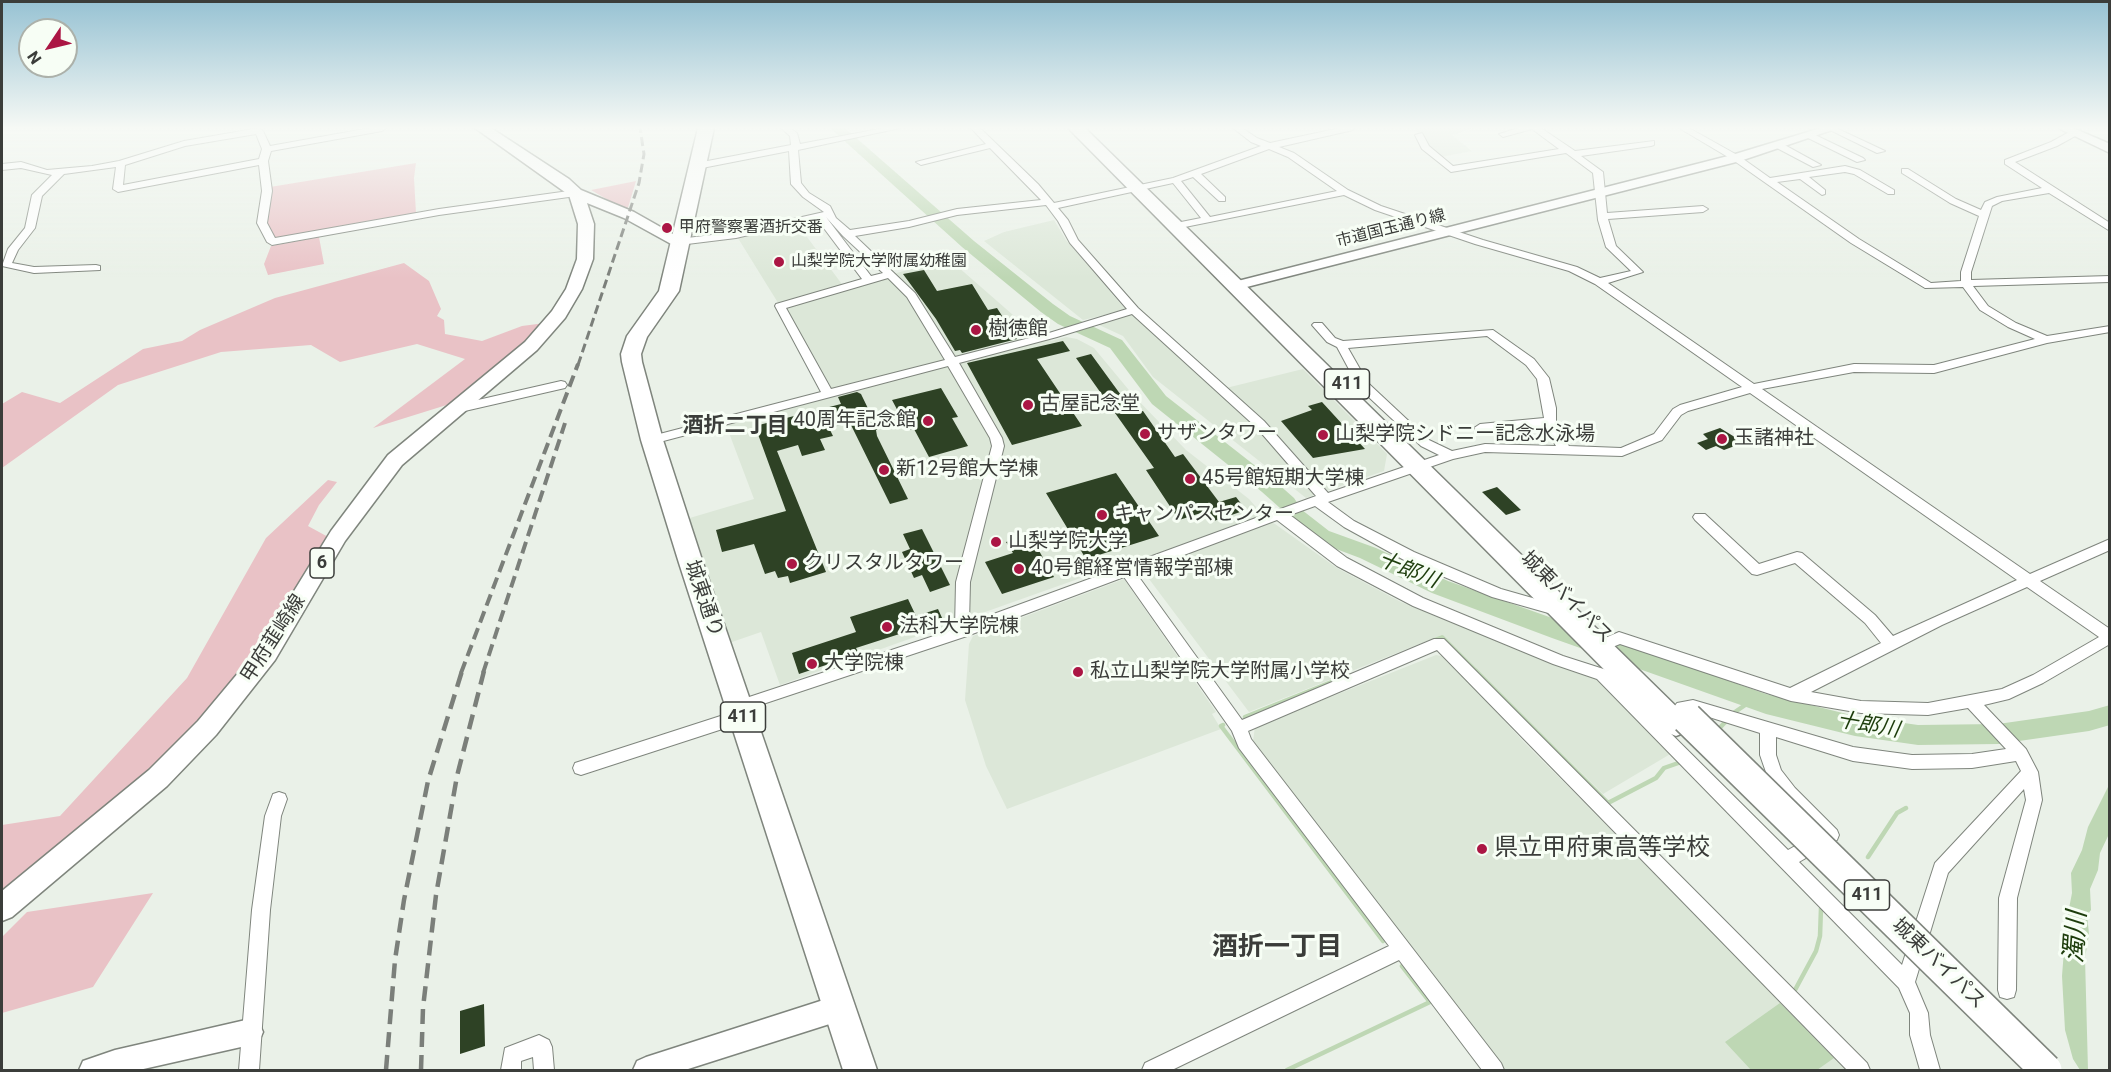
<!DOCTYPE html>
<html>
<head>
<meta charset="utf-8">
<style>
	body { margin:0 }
	#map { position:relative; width:2111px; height:1072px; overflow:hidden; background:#eaf1e8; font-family:Roboto,sans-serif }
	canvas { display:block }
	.frame { position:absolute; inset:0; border:3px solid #3b3d3a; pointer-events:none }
	.north { position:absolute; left:18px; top:18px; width:60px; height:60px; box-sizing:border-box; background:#f7fef5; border:2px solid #acb1aa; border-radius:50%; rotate:235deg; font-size:16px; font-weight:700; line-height:24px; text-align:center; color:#3b3d3a }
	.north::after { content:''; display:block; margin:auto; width:21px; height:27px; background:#ab1644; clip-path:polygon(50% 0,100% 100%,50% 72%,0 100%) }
</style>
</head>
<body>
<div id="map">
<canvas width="2111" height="1072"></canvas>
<div class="frame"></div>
<div class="north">N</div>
</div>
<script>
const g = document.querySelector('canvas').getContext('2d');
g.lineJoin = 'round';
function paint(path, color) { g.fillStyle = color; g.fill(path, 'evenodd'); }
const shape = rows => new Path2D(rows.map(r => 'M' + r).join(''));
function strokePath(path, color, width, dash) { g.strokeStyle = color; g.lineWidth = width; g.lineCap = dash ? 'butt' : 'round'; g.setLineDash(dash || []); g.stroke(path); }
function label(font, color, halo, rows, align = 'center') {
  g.font = font + ' Roboto,"Noto Sans JP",sans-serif'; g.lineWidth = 6; g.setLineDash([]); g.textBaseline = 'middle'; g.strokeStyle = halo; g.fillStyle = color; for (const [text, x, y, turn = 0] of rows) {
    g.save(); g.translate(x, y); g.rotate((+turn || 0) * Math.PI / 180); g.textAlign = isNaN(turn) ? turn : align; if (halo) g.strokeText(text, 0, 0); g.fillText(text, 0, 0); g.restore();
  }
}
const built = shape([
	[1415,128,1470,128,1472,129,1452,135,1472,151,1441,157,1428,147],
	[1054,220,1066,240,1126,310,1083,320,984,241,1004,232],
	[796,222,844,287,949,259,1013,315,1044,332,1051,341,1066,337,1077,339,1094,348,1133,395,1186,450,1249,499,1256,507,1257,516,1275,524,1337,568,1401,602,1599,680,1672,753,1603,794,1442,635,1249,712,1134,559,780,685,761,632,729,643,683,520,754,499,726,425,827,392,780,306,736,235],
	[1132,313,1218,390,1303,369,1387,454,1384,471,1306,498,1153,377,1123,336,1097,324],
	[1124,579,1216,712,1212,714,1221,729,1007,809,986,766,965,700,969,644,973,636],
	[1436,655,1446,657,1523,741,1849,1070,1502,1070,1253,741,1255,727]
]);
const green = shape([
	[416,163,414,178,416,213,277,239,272,236,266,222,270,187],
	[636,181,627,211,591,190],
	[319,237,324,264,268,275,264,264,271,246],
	[404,263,429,281,441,309,437,316,444,320,445,334,482,341,522,326,545,323,453,403,373,428,465,359,417,344,340,362,311,345,221,352,118,385,2,468,2,404,22,392,60,403,143,349,182,341,200,330,275,298],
	[328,480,337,482,319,505,308,526,330,538,261,653,197,726,2,901,2,825,60,816,187,678,266,538],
	[153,893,93,987,2,1013,2,937,27,912]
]);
const water = shape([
	[2109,785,2109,834,2100,853,2098,870,2090,889,2091,910,2087,915,2089,934,2085,958,2088,1070,2080,1070,2073,1059,2065,1030,2062,976,2066,924,2072,893,2071,873,2082,850,2088,827],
	[1780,1003,1834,1058,1817,1070,1751,1070,1725,1042]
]);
const streamFar1 = shape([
	[1434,640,1442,637,1478,673]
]);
const stream = shape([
	[1476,671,1608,803,1656,778,1664,768,1684,761],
	[1732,714,1754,699],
	[1245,717,1344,677],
	[1223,725,1221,726,1383,941],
	[1716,732,1727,720],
	[1868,857,1897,813,1906,808],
	[1795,990,1816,951,1820,936,1821,908],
	[1287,1070,1430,1002,1402,966]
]);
const river = shape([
	[830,128,845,128,974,241,1053,304,1070,316,1122,340,1166,396,1276,482,1294,498,1302,510,1329,531,1376,548,1448,581,1766,694,1855,716,1918,725,1998,724,2089,711,2110,705,2110,725,2089,731,1998,744,1918,745,1855,736,1766,714,1552,638,1432,593,1360,558,1315,541,1288,520,1280,508,1262,492,1152,404,1110,348,1058,324,1041,312,962,247,830,128]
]);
const building = shape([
	[924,270,937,291,972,284,988,310,997,308,1017,339,962,353,960,350,955,351,936,319,903,274],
	[1063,341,1070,351,1037,359,1082,426,1012,445,967,363],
	[1091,354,1134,413,1143,411,1175,457,1183,454,1219,502,1236,497,1246,510,1211,522,1204,512,1179,520,1146,470,1154,468,1076,358],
	[941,388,958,417,952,418,968,446,929,457,914,429,908,430,892,400],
	[857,392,861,394,878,429,876,430,877,436,908,499,890,504,850,423,829,428,833,436,820,439,825,450,802,456,798,445,777,451,826,572,790,583,788,576,778,578,775,571,765,574,754,544,722,552,716,530,786,511,755,426,841,404,838,397],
	[1322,402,1365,449,1313,458,1281,421,1312,410,1308,406],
	[1720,428,1738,439,1735,440,1740,444,1724,450,1716,446,1706,450,1697,443,1708,439,1703,434],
	[1116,473,1159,536,1086,559,1046,493],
	[1497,487,1521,510,1506,515,1482,492],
	[922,529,950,585,930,592,922,575,914,578,902,552,910,549,903,534],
	[1030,535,1054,577,1002,594,985,562,1013,553,1006,542],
	[908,599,916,616,938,609,943,620,856,648,859,654,799,674,792,653,856,632,850,617],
	[484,1004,485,1046,460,1054,460,1011]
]);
const street = shape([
	[259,128,263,131,270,146,370,128,386,128,382,131,271,151,268,161,272,191,267,223,275,238,439,209,576,190,581,193,576,196,439,215,272,245,267,242,257,223,262,191,259,165,118,192,113,189,116,167,64,174,42,196,35,228,18,250,12,263,34,267,96,265,100,266,100,270,34,273,2,266,8,249,25,228,32,195,52,175,21,168,2,170,2,164,21,162,47,170,92,166,119,161,184,141,259,128],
	[256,134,262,149,259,159,123,185,125,165,185,146,256,134],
	[781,128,790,128,797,133,800,144,884,128,900,128,798,150,801,183,809,193,830,206,836,218,850,230,909,221,957,209,1041,200,990,148,921,165,916,162,986,144,971,128,980,128,1038,184,1054,203,1173,178,1261,146,1251,142,1233,128,1242,128,1257,138,1270,143,1340,128,1354,128,1353,130,1279,147,1294,153,1348,190,1381,206,1483,240,1577,267,1600,278,1631,271,1606,247,1598,220,1593,173,1566,153,1451,172,1422,149,1415,135,1422,133,1429,146,1453,166,1559,149,1532,129,1503,137,1499,134,1519,128,1541,128,1575,151,1654,141,1654,145,1651,146,1581,156,1603,172,1607,213,1703,206,1708,209,1703,212,1608,219,1616,246,1643,272,1608,283,1754,384,1854,364,1934,365,2035,339,2008,327,1980,310,1963,287,1925,288,1851,243,1733,160,1679,128,1689,128,1739,156,1770,178,1845,166,1860,170,1894,190,1894,194,1888,194,1854,174,1845,172,1809,177,1825,190,1825,194,1822,195,1800,179,1777,182,1859,239,1931,283,1961,281,1961,272,1979,216,1950,203,1902,173,1902,169,1908,169,1956,199,1981,210,1985,202,1997,197,2042,188,2005,164,2005,160,2051,142,2071,131,2077,131,2077,135,2057,146,2015,162,2110,223,2110,231,2049,193,2002,201,1992,206,1971,272,1971,280,2110,276,2110,282,1973,286,1988,306,2016,323,2047,336,2110,326,2110,332,2047,343,1934,373,1854,372,1762,389,2030,574,2110,539,2110,550,2040,581,2110,629,2110,644,2043,683,2009,699,1984,705,2026,749,2038,772,2042,800,2017,898,2016,990,2014,997,2007,999,2000,997,1998,990,1999,898,2026,800,2024,789,1948,873,1915,982,1928,1013,1930,1035,1940,1070,1920,1070,1910,1035,1910,1013,1899,988,1597,679,1553,664,1413,606,1337,566,1277,520,1136,573,1242,720,1434,639,1444,639,1867,1063,1870,1070,1847,1070,1437,650,1248,731,1251,739,1501,1063,1504,1070,1482,1070,1399,960,1172,1070,1142,1070,1145,1063,1389,946,1239,748,1232,731,1124,577,967,636,745,710,750,716,747,721,581,775,575,773,573,768,575,763,736,711,731,706,734,702,955,629,956,582,992,446,990,438,948,366,652,444,646,440,648,437,821,392,775,306,776,304,862,279,817,219,736,238,679,245,674,242,679,239,736,232,824,212,803,197,791,184,789,151,697,169,692,166,697,163,791,145,790,136,781,128],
	[1269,149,1288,157,1337,191,1210,217,1181,181,1193,177,1219,201,1225,201,1225,197,1201,174,1269,149],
	[1173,183,1201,218,1171,224,1170,226,1175,229,1344,195,1375,210,1475,244,1569,271,1595,284,1742,387,1680,405,1673,409,1654,434,1621,448,1569,446,1556,428,1556,408,1549,378,1534,359,1493,330,1343,341,1335,338,1322,323,1314,323,1312,325,1327,342,1337,347,1359,388,1421,446,1439,455,1328,493,1264,421,1138,308,1078,240,1068,220,1058,208,1173,183],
	[1046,205,1058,221,1070,243,1127,309,1049,333,955,357,915,293,855,236,909,227,957,215,1046,205],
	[826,217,843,236,883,273,871,276,826,217],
	[888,278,907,297,945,360,831,389,786,308,888,278],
	[1132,314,1256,427,1316,496,969,623,970,582,1004,446,1002,438,959,363,1057,337,1132,314],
	[1487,336,1526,365,1537,379,1544,418,1480,424,1474,428,1480,432,1544,426,1556,446,1485,444,1452,451,1429,440,1368,383,1348,348,1487,336],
	[1750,393,2017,580,1893,636,1875,615,1802,553,1797,552,1759,564,1705,514,1695,514,1693,517,1695,520,1752,574,1757,575,1795,563,1865,623,1881,643,1790,688,1619,632,1605,638,1603,642,1605,646,1610,648,1620,644,1791,701,1861,713,1928,715,1968,708,2006,749,1972,754,1912,755,1853,747,1693,700,1677,703,1674,707,1677,711,1693,712,1760,733,1760,755,1768,778,1783,798,1818,833,1788,850,1617,680,1616,673,1563,656,1423,598,1347,558,1290,515,1315,506,1344,527,1404,560,1492,597,1559,616,1564,615,1566,611,1564,607,1501,589,1414,552,1354,521,1328,502,1453,459,1485,452,1622,456,1662,440,1681,415,1688,411,1750,393],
	[2027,587,2099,637,2033,675,2002,689,1928,703,1861,701,1811,692,1942,625,2027,587],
	[1776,737,1853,761,1912,769,1972,768,2016,761,2021,771,1935,863,1902,965,1799,862,1837,840,1839,835,1837,830,1795,788,1781,770,1776,755,1776,737],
	[1826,128,1836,128,1885,151,1877,153,1826,128],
	[1809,132,1863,158,1865,160,1857,162,1806,137,1805,135,1809,132],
	[1775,143,1781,143,1821,165,1813,167,1775,147,1775,143],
	[561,381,565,382,567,385,565,388,456,413,450,409,456,405,561,381],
	[279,792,285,794,287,799,281,816,270,910,259,1070,239,1070,252,910,265,816,273,794,279,792],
	[539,1035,549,1040,552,1047,554,1070,534,1070,533,1057,521,1061,521,1070,501,1070,505,1048,539,1035]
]);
const secondary = shape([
	[1821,128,1838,128,1740,161,1235,290,1228,286,1230,283,1732,155,1821,128],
	[2058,128,2073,128,2110,144,2110,153,2058,128],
	[839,995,848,999,852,1008,848,1017,839,1021,685,1070,633,1070,637,1061,646,1057,839,995],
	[250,1019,259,1023,263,1032,259,1041,250,1045,139,1070,79,1070,83,1061,115,1050,250,1019]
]);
const primary = shape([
	[475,128,491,128,569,179,581,190,634,212,687,242,685,245,673,245,624,218,587,203,594,224,593,259,582,289,565,318,537,350,402,465,345,541,275,660,216,735,167,786,12,917,2,921,2,891,149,770,198,721,259,648,331,531,388,455,525,342,552,311,566,289,577,259,578,224,569,195,475,128]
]);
const highway = shape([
	[698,128,714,128,679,291,647,337,641,354,642,362,663,440,703,563,877,1070,843,1070,679,563,641,440,622,362,621,354,627,336,659,291,698,128],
	[1068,128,1085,128,1686,716,1690,724,1686,732,1676,736,1666,732,1068,128]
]);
const railFar2 = shape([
	[578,365,639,183,644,154,640,128]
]);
const railFar1 = shape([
	[461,673,578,364],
	[483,673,565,423]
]);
const rail = shape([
	[386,1070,395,960,404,900,428,781,462,671],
	[421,1070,423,1008,436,895,457,776,484,671]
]);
const highwayBridge = shape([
	[1687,718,2046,1070]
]);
const markers = [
	[667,228,6,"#ab1644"],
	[779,262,6,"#ab1644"],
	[976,330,6,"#ab1644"],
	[1028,405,6,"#ab1644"],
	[928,421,6,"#ab1644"],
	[1145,434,6,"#ab1644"],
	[1323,435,6,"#ab1644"],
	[1722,439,6,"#ab1644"],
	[884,470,6,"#ab1644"],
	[1190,479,6,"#ab1644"],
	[1102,515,6,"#ab1644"],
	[996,542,6,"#ab1644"],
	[792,564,6,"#ab1644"],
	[1019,569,6,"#ab1644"],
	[887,627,6,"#ab1644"],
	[812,664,6,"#ab1644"],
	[1078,672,6,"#ab1644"],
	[1482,849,6,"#ab1644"]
];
const farPoinames = [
	["甲府警察署酒折交番",679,228],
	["山梨学院大学附属幼稚園",791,262]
];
const farStreetnames = [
	["市道国玉通り線",1391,229,-14]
];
const shields = [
	[1347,384,45],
	[322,563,24],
	[743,717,45],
	[1867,895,45]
];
const shieldNames = [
	["411",1347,384],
	["6",322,563],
	["411",743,717],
	["411",1867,895]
];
const poiNames = [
	["樹徳館",988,330],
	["古屋記念堂",1040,405],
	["40周年記念館",916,421,"right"],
	["サザンタワー",1157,434],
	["山梨学院シドニー記念水泳場",1335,435],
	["玉諸神社",1734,439],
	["新12号館大学棟",896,470],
	["45号館短期大学棟",1202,479],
	["キャンパスセンター",1114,515],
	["山梨学院大学",1008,542],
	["クリスタルタワー",804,564],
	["40号館経営情報学部棟",1031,569],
	["法科大学院棟",899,627],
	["大学院棟",824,664],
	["私立山梨学院大学附属小学校",1090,672]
];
const streetNames = [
	["城東バイパス",1566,598,45],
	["城東通り",703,599,71],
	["甲府韮崎線",274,639,-57],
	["城東バイパス",1938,964,44]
];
const neighbourhoodNames = [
	["酒折二丁目",735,427]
];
const waterNames = [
	["十郎川",1408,571,22],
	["十郎川",1868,726,10]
];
const nearPoinames = [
	["県立甲府東高等学校",1494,849]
];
const nearWaternames = [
	["濁川",2077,937,-86]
];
const nearNeighbourhoodnames = [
	["酒折一丁目",1277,948]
];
paint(built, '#dce7d8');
paint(green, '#e9c2c6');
paint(water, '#bed7b4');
strokePath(streamFar1, '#bed7b4', 4);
strokePath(stream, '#bed7b4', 4.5);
paint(river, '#bed7b4');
paint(building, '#2e4225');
strokePath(street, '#7f857d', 2);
strokePath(secondary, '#7f857d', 3);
strokePath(primary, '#7f857d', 3);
strokePath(highway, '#7f857d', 3);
paint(street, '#fff');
paint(secondary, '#fff');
paint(primary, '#fff');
paint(highway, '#fff');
strokePath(railFar2, '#7b7f7a', 3, [9, 4.5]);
strokePath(railFar1, '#7b7f7a', 4, [12, 6]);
strokePath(rail, '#7b7f7a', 4.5, [15, 8]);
strokePath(highwayBridge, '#7f857d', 34, []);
strokePath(highwayBridge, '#fff', 31);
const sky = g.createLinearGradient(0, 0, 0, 278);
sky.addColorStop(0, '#97c2d3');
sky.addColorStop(0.46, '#f6f9f5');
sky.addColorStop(1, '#f6f9f500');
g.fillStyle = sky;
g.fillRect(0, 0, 2111, 278);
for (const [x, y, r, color] of markers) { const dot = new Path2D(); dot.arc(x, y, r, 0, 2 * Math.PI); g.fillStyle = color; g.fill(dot); strokePath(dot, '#f7fef5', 2); }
label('16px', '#3b3d3a', '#f7fef5', farPoinames, 'left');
label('16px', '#3b3d3a', '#f7fef5', farStreetnames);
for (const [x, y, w] of shields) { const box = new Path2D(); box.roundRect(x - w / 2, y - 15, w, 30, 4.5); g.fillStyle = '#f7fef5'; g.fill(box); strokePath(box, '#3b3d3a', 1.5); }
label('bold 18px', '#3b3d3a', null, shieldNames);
label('20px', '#3b3d3a', '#f7fef5', poiNames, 'left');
label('20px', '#3b3d3a', '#f7fef5', streetNames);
label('bold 21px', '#3b3d3a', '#f7fef5', neighbourhoodNames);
label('italic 21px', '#1d3d0c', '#f7fef5', waterNames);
label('24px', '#3b3d3a', '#f7fef5', nearPoinames, 'left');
label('italic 26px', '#1d3d0c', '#f7fef5', nearWaternames);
label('bold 26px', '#3b3d3a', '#f7fef5', nearNeighbourhoodnames);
</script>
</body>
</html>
